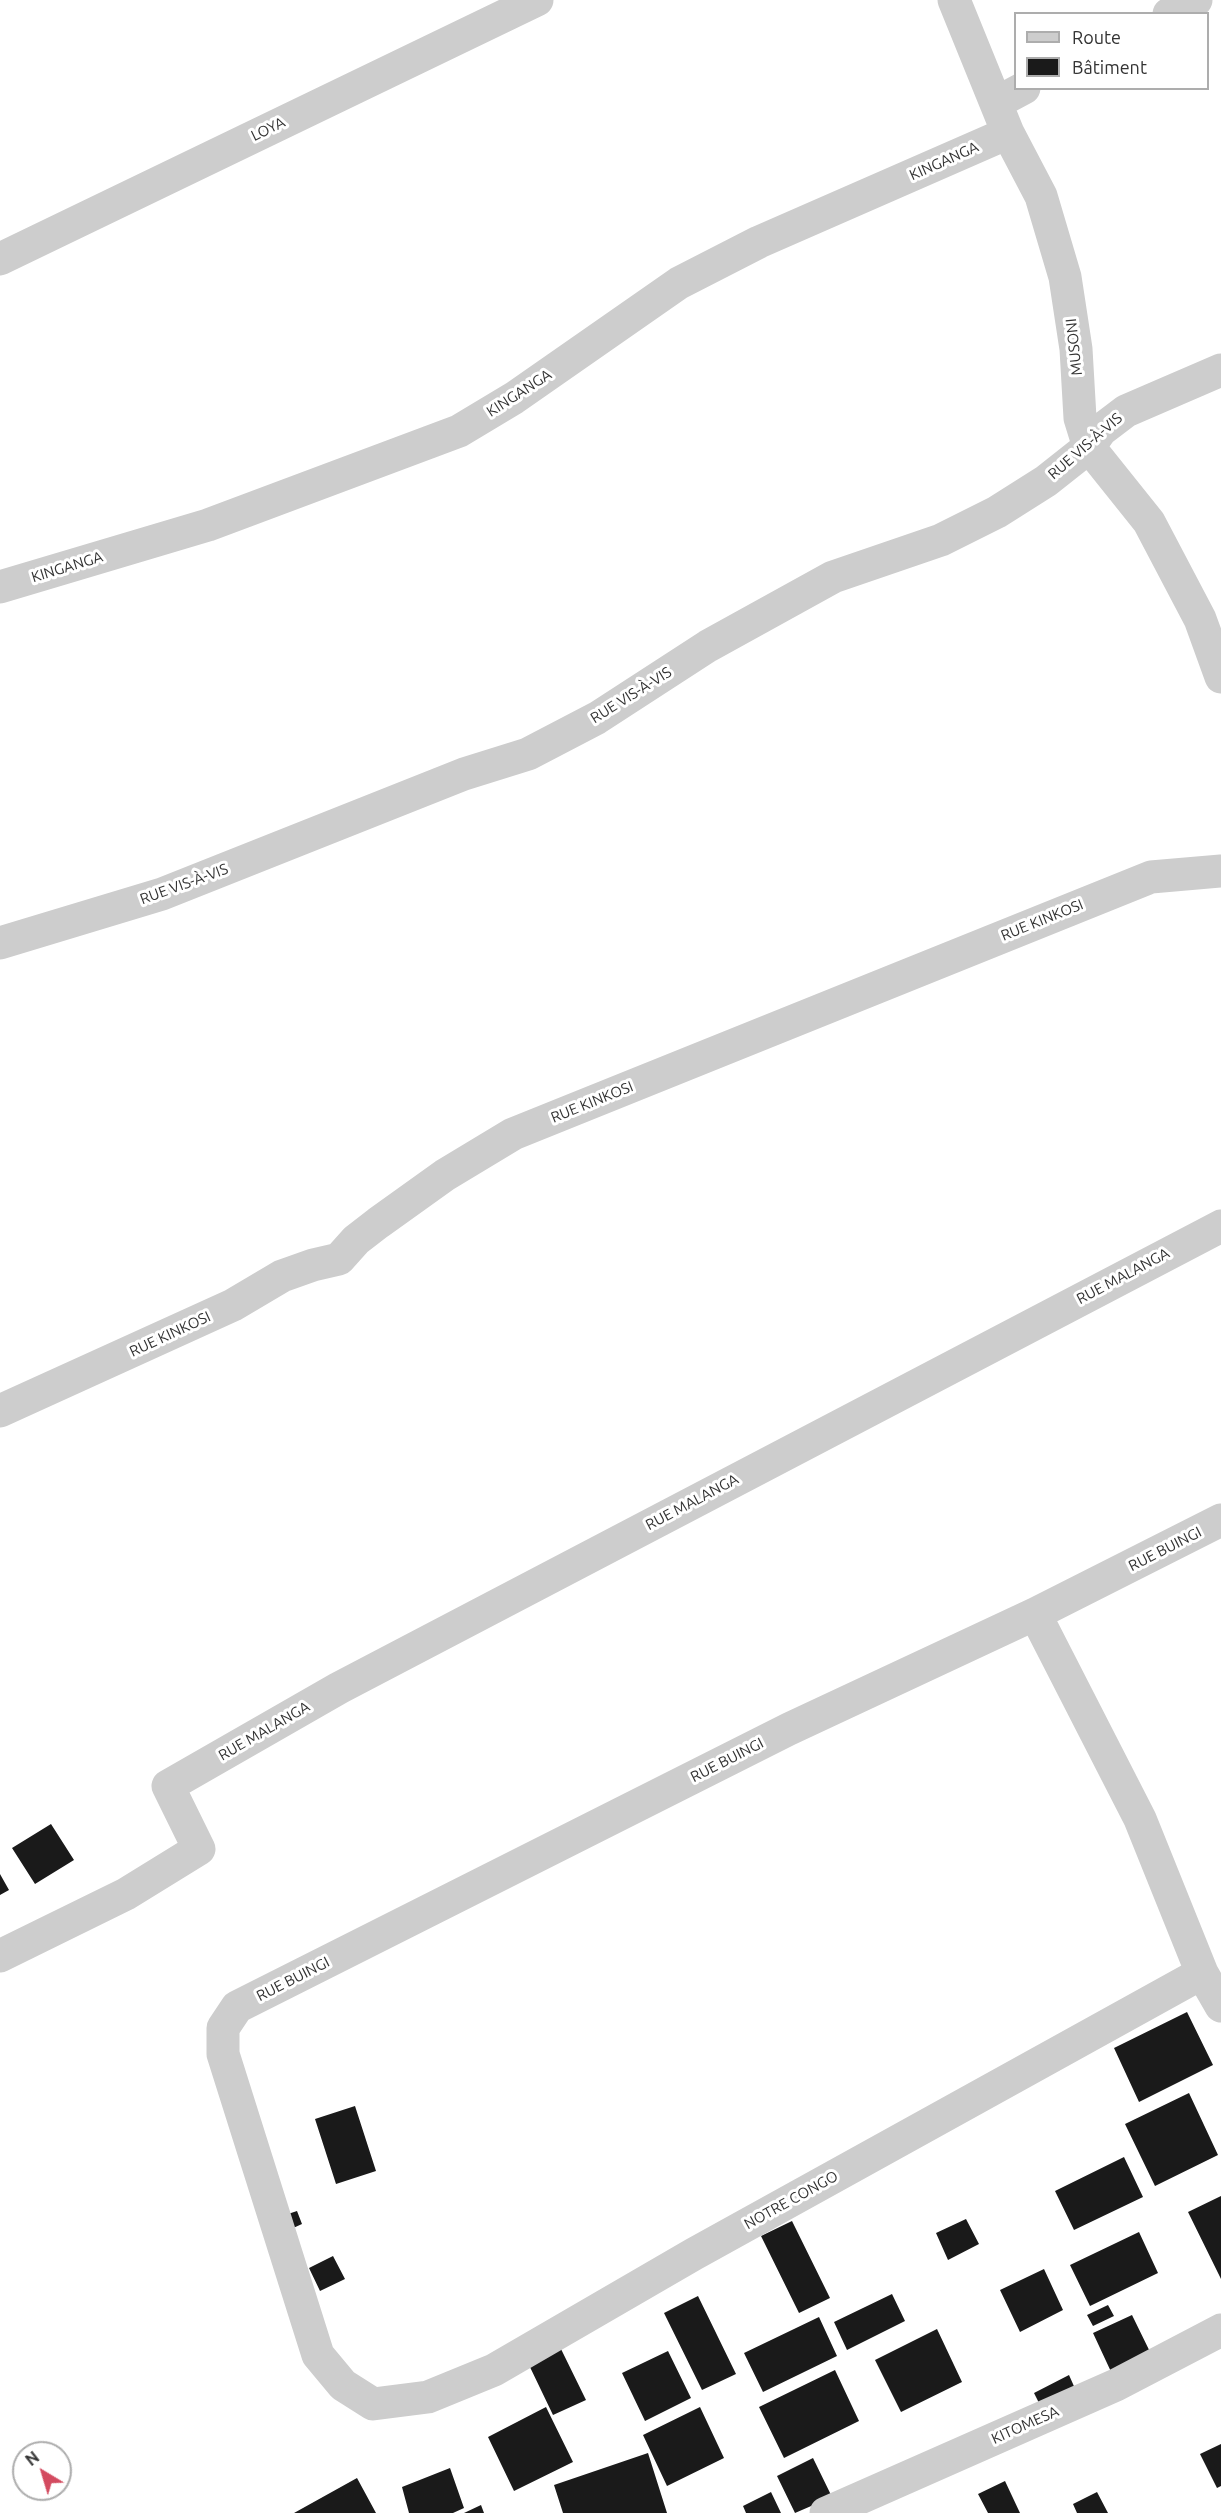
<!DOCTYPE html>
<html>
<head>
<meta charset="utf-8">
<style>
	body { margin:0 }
	#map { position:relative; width:1221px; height:2513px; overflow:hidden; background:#fff; font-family:Ubuntu,sans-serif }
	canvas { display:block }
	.legend { position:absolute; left:1014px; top:12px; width:195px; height:78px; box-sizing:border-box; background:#fff; border:2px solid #adadad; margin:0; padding:8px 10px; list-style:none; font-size:18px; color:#333 }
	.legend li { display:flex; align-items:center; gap:12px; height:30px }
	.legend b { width:30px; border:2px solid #adadad }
	.north { position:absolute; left:12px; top:2441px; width:60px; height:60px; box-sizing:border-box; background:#fff; border:2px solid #adadad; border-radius:50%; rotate:322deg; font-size:16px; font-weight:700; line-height:24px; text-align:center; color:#333 }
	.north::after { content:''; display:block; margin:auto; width:21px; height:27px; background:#d34b60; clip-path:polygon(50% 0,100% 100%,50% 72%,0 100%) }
</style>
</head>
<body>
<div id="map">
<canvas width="1221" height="2513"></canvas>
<ul class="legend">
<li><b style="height:8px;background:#cdcdcd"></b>Route</li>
<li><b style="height:16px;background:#1a1a1a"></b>Bâtiment</li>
</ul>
<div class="north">N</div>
</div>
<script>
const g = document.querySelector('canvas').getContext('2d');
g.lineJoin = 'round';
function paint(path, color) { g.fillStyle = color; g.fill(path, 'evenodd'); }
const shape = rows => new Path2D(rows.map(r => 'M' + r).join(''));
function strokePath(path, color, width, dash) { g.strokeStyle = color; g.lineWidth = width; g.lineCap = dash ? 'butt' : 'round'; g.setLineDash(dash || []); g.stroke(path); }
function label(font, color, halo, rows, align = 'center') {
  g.font = font + ' Ubuntu,sans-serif'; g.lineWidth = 6; g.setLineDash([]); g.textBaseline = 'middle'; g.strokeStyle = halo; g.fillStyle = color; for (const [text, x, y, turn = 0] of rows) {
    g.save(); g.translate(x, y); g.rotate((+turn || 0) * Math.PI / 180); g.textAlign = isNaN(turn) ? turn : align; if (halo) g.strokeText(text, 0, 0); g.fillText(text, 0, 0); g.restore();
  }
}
const building = shape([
	[51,1824,74,1860,35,1884,12,1848],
	[0,1874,9,1890,0,1895],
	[1187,2012,1213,2065,1139,2102,1114,2048],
	[1189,2093,1218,2155,1155,2186,1125,2124],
	[355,2106,376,2171,336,2184,315,2119],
	[1124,2157,1143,2197,1074,2230,1055,2191],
	[1221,2196,1221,2279,1188,2212],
	[297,2211,302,2224,291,2229,285,2215],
	[966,2219,979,2244,948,2260,936,2233],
	[792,2221,830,2298,799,2313,761,2236],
	[1139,2232,1158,2273,1090,2306,1070,2265],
	[333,2256,345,2279,320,2291,309,2268],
	[1044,2269,1063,2310,1020,2332,1000,2290],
	[892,2294,905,2321,847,2350,834,2322],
	[698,2296,736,2374,702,2390,664,2313],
	[1108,2305,1114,2316,1093,2326,1087,2315],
	[1132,2315,1153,2358,1113,2376,1093,2333],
	[819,2317,837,2356,763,2392,744,2353],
	[937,2329,962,2382,901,2412,875,2360],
	[561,2349,586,2400,553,2415,529,2365],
	[668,2351,691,2398,645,2421,622,2373],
	[835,2370,859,2421,784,2458,759,2407],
	[1069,2375,1077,2393,1042,2409,1034,2393],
	[546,2407,573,2462,514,2491,488,2437],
	[700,2407,724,2458,667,2486,643,2435],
	[1221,2444,1221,2486,1217,2488,1200,2454],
	[648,2453,667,2513,563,2513,554,2485],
	[813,2458,832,2497,795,2513,777,2476],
	[450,2468,464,2508,453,2513,409,2513,402,2487],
	[357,2478,376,2513,294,2513],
	[1005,2481,1020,2513,988,2513,978,2494],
	[771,2492,781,2513,746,2513,743,2506],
	[1097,2492,1108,2513,1077,2513,1073,2504],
	[481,2505,484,2513,464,2513]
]);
const minor = shape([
	[954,0,1008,133,1041,196,1065,277,1076,349,1080,418,1089,447,1149,522,1200,619,1221,677],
	[1169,14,1196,0],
	[996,103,1024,88],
	[0,259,537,0],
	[0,587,208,525,459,431,514,398,679,283,759,242,1008,133],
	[0,943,162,894,464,774,528,754,597,718,708,646,833,577,941,540,997,512,1046,481,1089,447,1101,430,1126,411,1221,370],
	[0,1411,233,1305,282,1276,313,1265,339,1259,356,1240,378,1223,445,1175,513,1134,1151,877,1221,871],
	[1035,1614,1140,1819,1202,1973,1221,2006],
	[0,1956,126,1894,199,1849,168,1786,339,1688,1221,1226],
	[1202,1973,694,2254,494,2370,428,2397,373,2404,343,2385,318,2355,223,2054,223,2028,237,2007,789,1729,1035,1614,1221,1520],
	[826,2513,1116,2385,1221,2330]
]);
const streetNames = [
	["LOYA",268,129,-26],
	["KINGANGA",944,161,-24],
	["MUSONI",1074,347,-96],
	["KINGANGA",519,393,-33],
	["RUE VIS-À-VIS",1085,446,-41],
	["KINGANGA",67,567,-17],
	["RUE VIS-À-VIS",631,695,-32],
	["RUE VIS-À-VIS",184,884,-20],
	["RUE KINKOSI",1042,920,-22],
	["RUE KINKOSI",592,1102,-22],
	["RUE MALANGA",1123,1276,-28],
	["RUE KINKOSI",170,1334,-25],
	["RUE MALANGA",692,1502,-28],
	["RUE BUINGI",1165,1549,-27],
	["RUE MALANGA",264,1731,-30],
	["RUE BUINGI",727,1760,-27],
	["RUE BUINGI",293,1979,-27],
	["NOTRE CONGO",791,2200,-29],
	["KITOMESA",1025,2425,-24]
];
paint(building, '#1a1a1a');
strokePath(minor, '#cdcdcd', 33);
label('15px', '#333', '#fff', streetNames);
</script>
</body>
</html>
